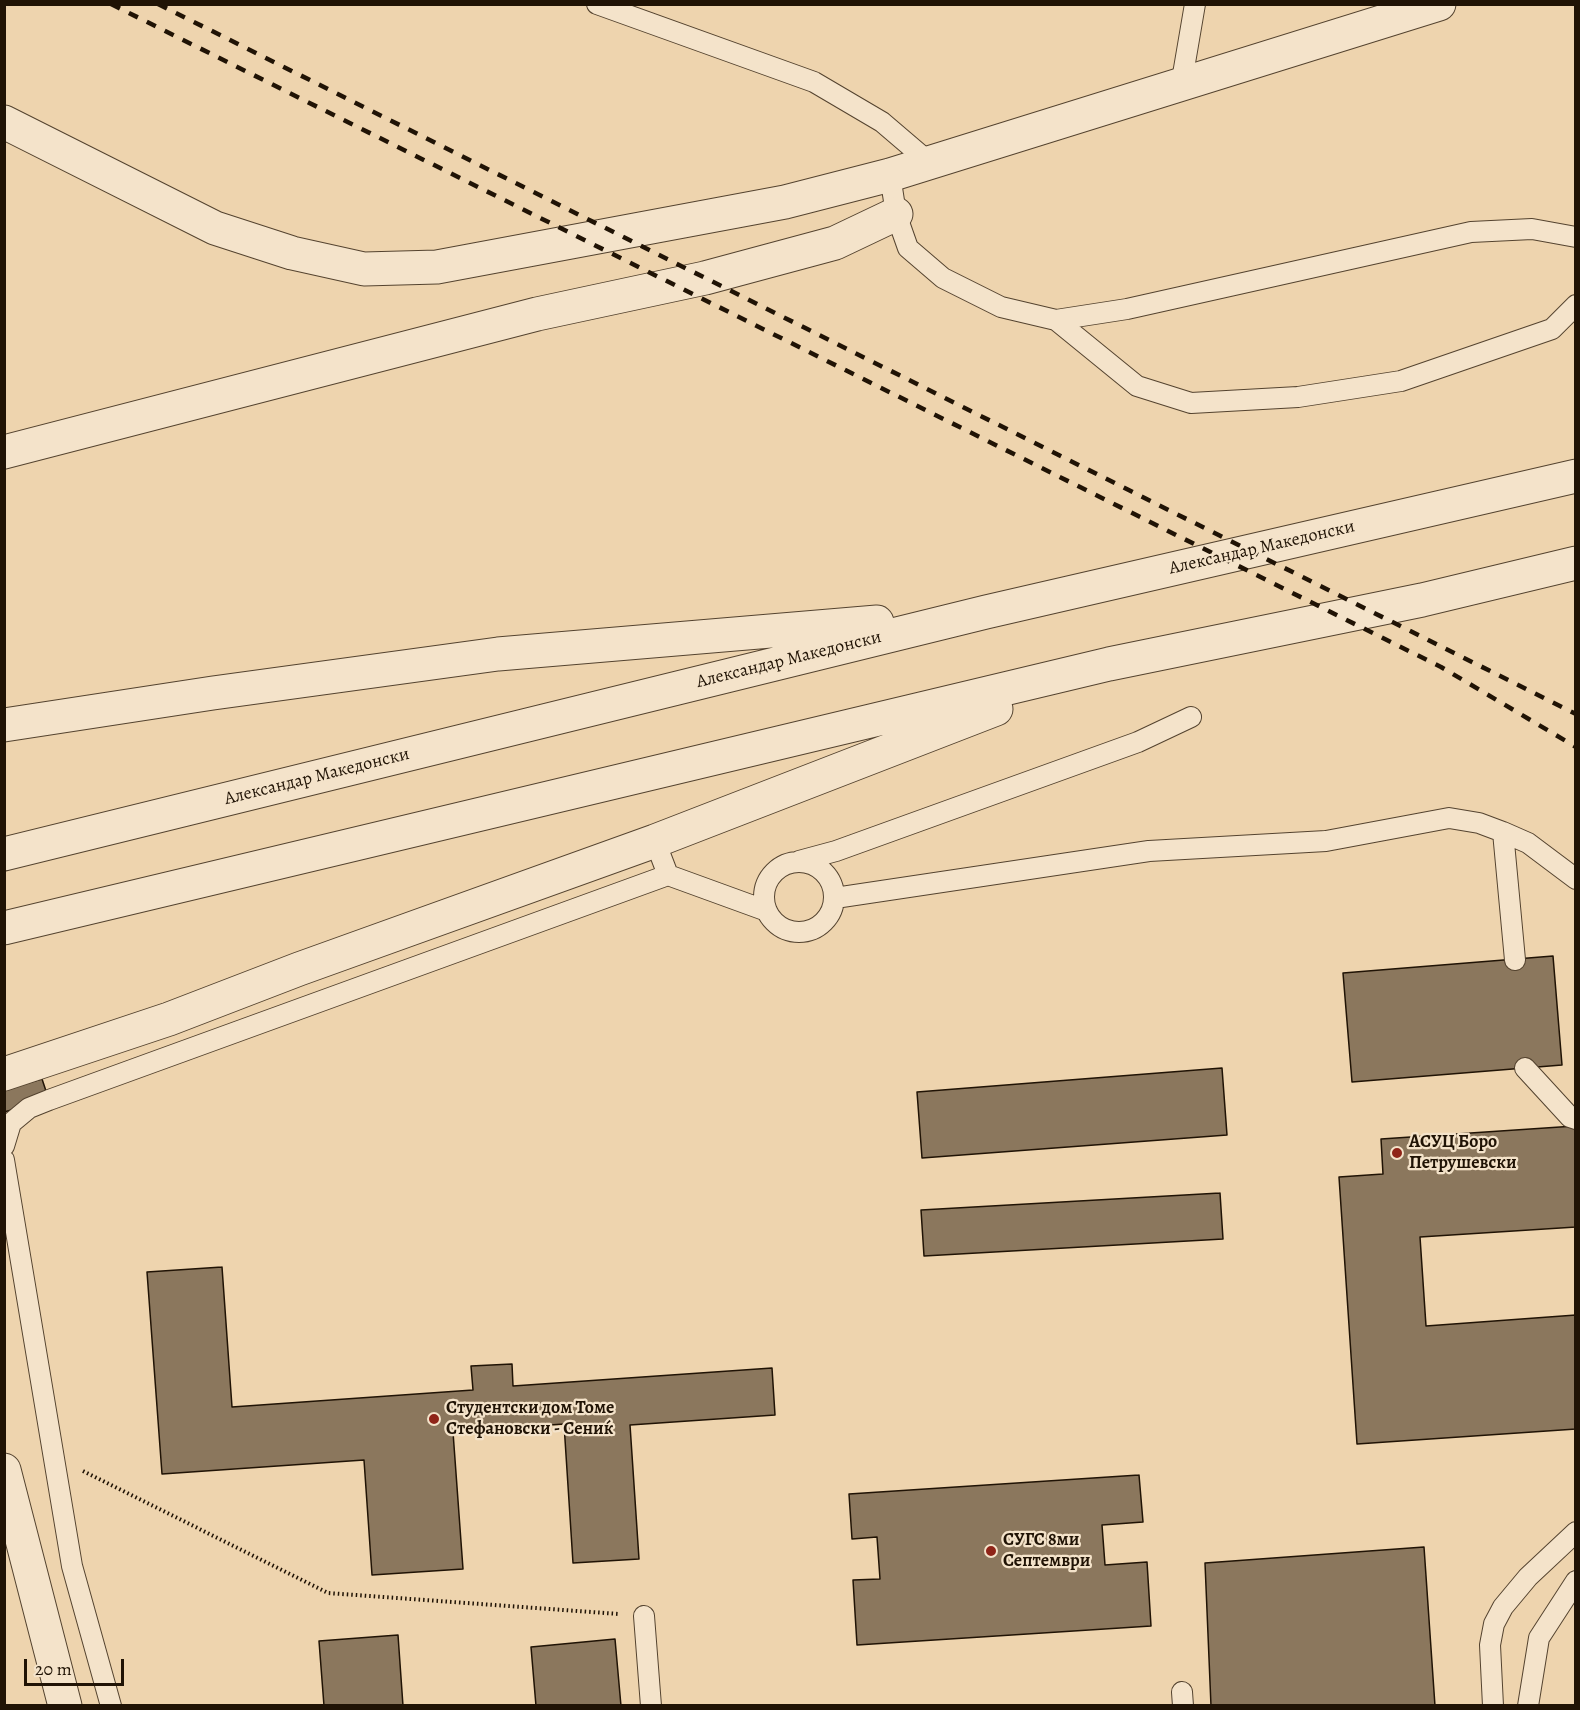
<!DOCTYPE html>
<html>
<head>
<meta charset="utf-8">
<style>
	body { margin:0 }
	#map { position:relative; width:1580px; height:1710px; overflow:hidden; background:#eed4ae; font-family:Alegreya,serif }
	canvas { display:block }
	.frame { position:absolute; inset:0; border:6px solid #201305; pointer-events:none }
	.scale { position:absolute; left:24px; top:1659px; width:100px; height:27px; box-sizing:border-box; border:3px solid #201305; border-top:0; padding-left:8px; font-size:18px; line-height:21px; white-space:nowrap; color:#201305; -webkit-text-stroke:4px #f4e3ca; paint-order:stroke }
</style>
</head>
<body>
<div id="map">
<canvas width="1580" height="1710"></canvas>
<div class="frame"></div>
<div class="scale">20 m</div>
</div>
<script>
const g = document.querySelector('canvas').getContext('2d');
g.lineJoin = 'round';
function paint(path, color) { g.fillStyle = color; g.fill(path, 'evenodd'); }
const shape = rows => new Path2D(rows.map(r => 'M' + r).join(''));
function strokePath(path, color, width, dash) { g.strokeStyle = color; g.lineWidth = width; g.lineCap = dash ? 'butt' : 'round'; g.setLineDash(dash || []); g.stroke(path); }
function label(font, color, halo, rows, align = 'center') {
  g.font = font + ' Alegreya,serif'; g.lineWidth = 4.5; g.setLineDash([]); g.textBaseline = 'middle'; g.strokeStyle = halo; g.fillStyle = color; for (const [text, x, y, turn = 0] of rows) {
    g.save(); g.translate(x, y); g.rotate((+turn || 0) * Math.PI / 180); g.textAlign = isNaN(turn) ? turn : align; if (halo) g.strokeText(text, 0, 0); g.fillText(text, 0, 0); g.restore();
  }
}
const building = shape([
	[1553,956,1562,1065,1352,1082,1343,973,1553,956],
	[1222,1068,1227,1135,922,1158,917,1092,1222,1068],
	[42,1079,49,1100,4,1112,4,1089,42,1079],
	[1575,1126,1576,1227,1420,1237,1426,1326,1576,1315,1576,1429,1357,1444,1339,1177,1383,1174,1381,1139,1575,1126],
	[1220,1193,1223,1239,924,1256,921,1210,1220,1193],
	[222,1267,232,1407,473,1390,471,1366,512,1364,513,1386,772,1368,775,1415,630,1425,639,1559,573,1563,564,1424,453,1432,463,1569,372,1575,364,1460,162,1474,147,1272,222,1267],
	[1139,1475,1143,1522,1102,1525,1105,1565,1147,1562,1151,1626,857,1645,853,1580,880,1579,877,1537,852,1539,849,1494,1139,1475],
	[1424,1547,1435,1706,1211,1706,1205,1563,1424,1547],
	[398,1635,403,1706,324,1706,319,1641,398,1635],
	[615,1639,621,1706,536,1706,531,1647,615,1639]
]);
const path = shape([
	[83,1471,328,1593,619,1614]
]);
const service = shape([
	[597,4,814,82,882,122,930,163],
	[1181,86,1195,4],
	[890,175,896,214,908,248,943,278,1001,307,1056,320,1127,309,1471,232,1532,229,1576,237],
	[1056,320,1137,386,1191,403,1298,397,1401,381,1552,329,1576,305],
	[1503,832,1528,843,1576,879],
	[655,841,668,875,767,911],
	[799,861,836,851,1138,742,1191,717],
	'764 897a35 35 0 1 1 70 0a35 35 0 1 1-70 0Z',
	[835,898,1149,851,1326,841,1449,818,1479,823,1503,832,1515,960],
	[1525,1068,1570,1117,1576,1119],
	[4,1146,11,1123,29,1108,49,1100,668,875],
	[4,1160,72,1566,111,1706],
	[644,1616,651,1706],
	[1182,1692,1183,1706],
	[1493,1706,1490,1645,1494,1624,1503,1607,1528,1577,1576,1532],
	[1528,1706,1539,1638,1576,1581]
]);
const minor = shape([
	[4,122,215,228,292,253,364,269,437,267,785,202,890,175,1439,4],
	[4,452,537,314,705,278,835,243,896,214]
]);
const tertiary = shape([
	[4,725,213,693,498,654,877,622],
	[4,854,986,612,1576,476],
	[4,928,1109,664,1422,600,1576,563],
	[4,1074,169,1019,299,969,655,841,996,709],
	[4,1470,65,1706]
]);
const rail = shape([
	[111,4,1441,667,1576,747],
	[158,4,1576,714]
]);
const markers = [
	[1397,1153,6,"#8f2418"],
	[434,1419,6,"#8f2418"],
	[991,1551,6,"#8f2418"]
];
const streetNames = [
	["Александар Македонски",1262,548,-13],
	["Александар Македонски",789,660,-14],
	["Александар Македонски",317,777,-14]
];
const poiNames = [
	["АСУЦ Боро",1409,1143],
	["Петрушевски",1409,1164],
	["Студентски дом Томе",446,1409],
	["Стефановски - Сениќ",446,1430],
	["СУГС 8ми",1003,1541],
	["Септември",1003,1562]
];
paint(building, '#8b775d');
strokePath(building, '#201305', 1.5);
strokePath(service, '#54432f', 22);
strokePath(minor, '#54432f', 35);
strokePath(tertiary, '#54432f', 35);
strokePath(path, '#201305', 4, [1.5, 3]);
strokePath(service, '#f4e3ca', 20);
strokePath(minor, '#f4e3ca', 33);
strokePath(tertiary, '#f4e3ca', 33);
strokePath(rail, '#201305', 4.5, [10, 10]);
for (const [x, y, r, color] of markers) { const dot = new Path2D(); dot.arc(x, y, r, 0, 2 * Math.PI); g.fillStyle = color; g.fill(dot); strokePath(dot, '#f4e3ca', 2); }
label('18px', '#201305', '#f4e3ca', streetNames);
label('bold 18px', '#201305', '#f4e3ca', poiNames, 'left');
</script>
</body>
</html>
